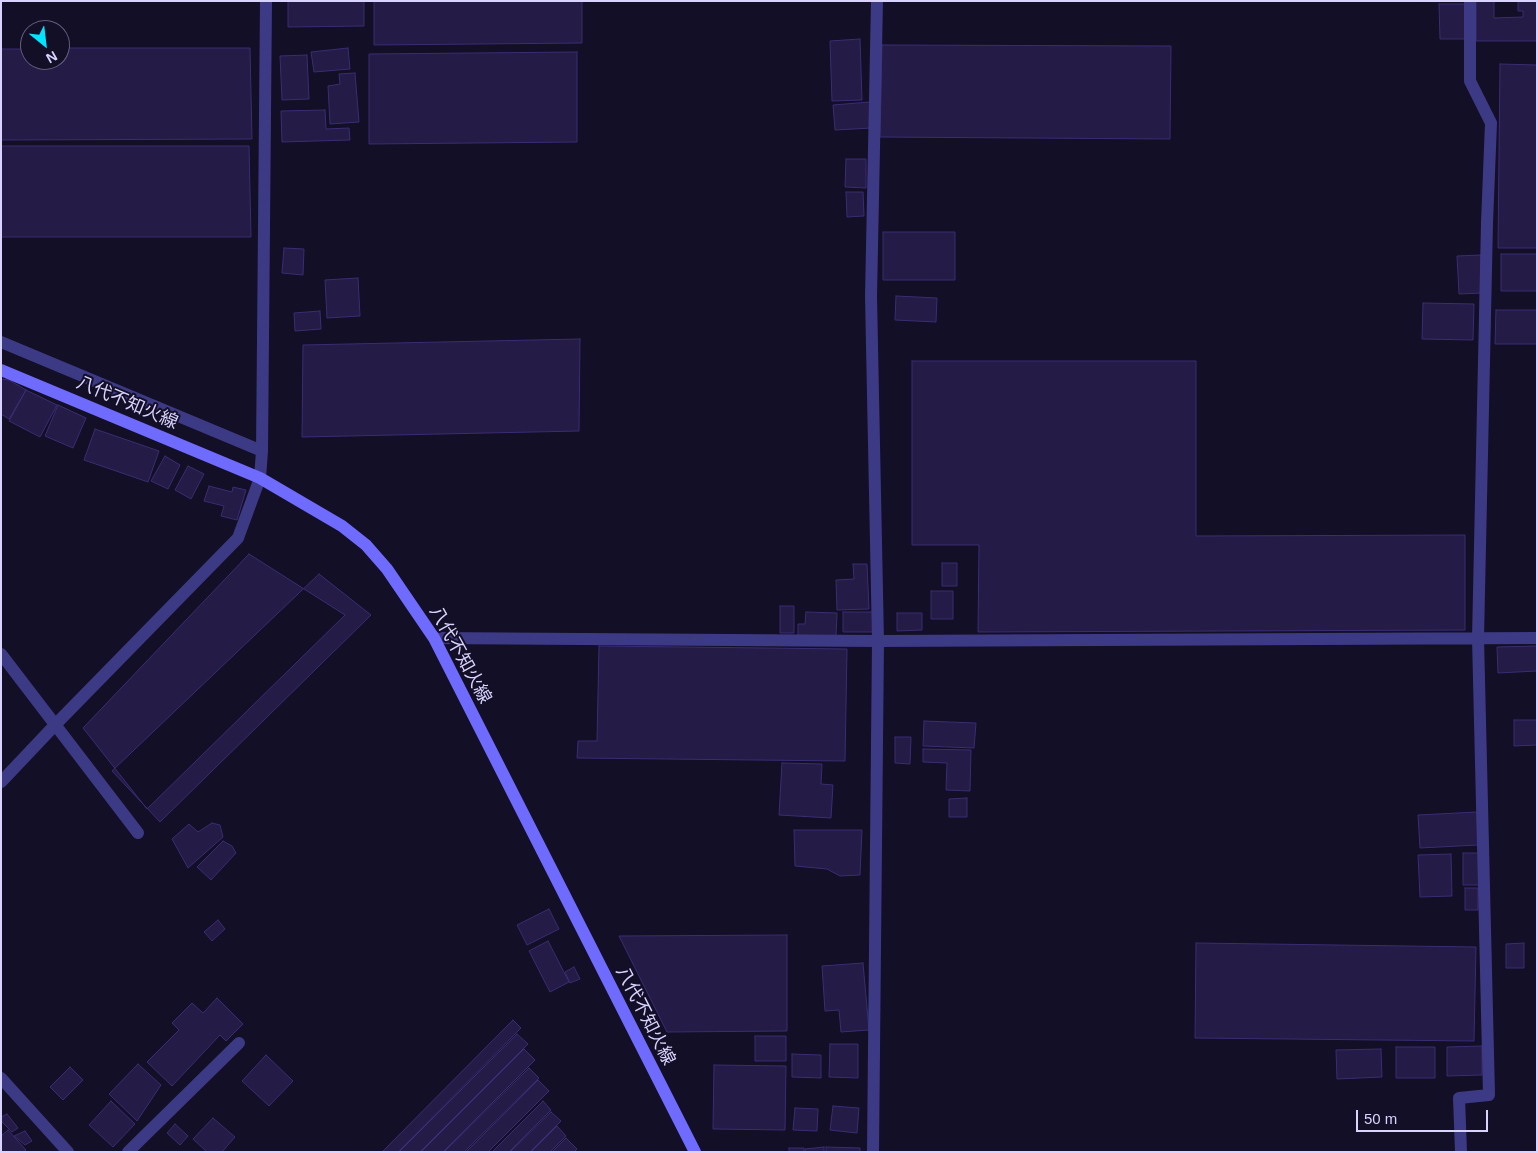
<!DOCTYPE html>
<html>
<head>
<meta charset="utf-8">
<style>
	body { margin:0 }
	#map { position:relative; width:1538px; height:1153px; overflow:hidden; background:#130f26; font-family:Arial,sans-serif }
	canvas { display:block }
	.frame { position:absolute; inset:0; border:2px solid #d9d4ff; pointer-events:none }
	.north { position:absolute; left:20px; top:20px; width:50px; height:50px; box-sizing:border-box; background:#130f26; border:1px solid #625e7d; border-radius:50%; rotate:151deg; font-size:14px; font-weight:700; line-height:20px; text-align:center; color:#d9d4ff }
	.north::after { content:''; display:block; margin:auto; width:18px; height:22px; background:#00e5ff; clip-path:polygon(50% 0,100% 100%,50% 72%,0 100%) }
	.scale { position:absolute; left:1356px; top:1110px; width:132px; height:22px; box-sizing:border-box; border:2px solid #d9d4ff; border-top:0; padding-left:6px; font-size:15px; line-height:18px; white-space:nowrap; color:#d9d4ff; -webkit-text-stroke:4px #130f26; paint-order:stroke }
</style>
</head>
<body>
<div id="map">
<canvas width="1538" height="1153"></canvas>
<div class="frame"></div>
<div class="north">N</div>
<div class="scale">50 m</div>
</div>
<script>
const g = document.querySelector('canvas').getContext('2d');
g.lineJoin = 'round';
function paint(path, color) { g.fillStyle = color; g.fill(path, 'evenodd'); }
const shape = rows => new Path2D(rows.map(r => 'M' + r).join(''));
function strokePath(path, color, width, dash) { g.strokeStyle = color; g.lineWidth = width; g.lineCap = dash ? 'butt' : 'round'; g.setLineDash(dash || []); g.stroke(path); }
function label(font, color, halo, rows, align = 'center') {
  g.font = font + ' Arial,"Noto Sans JP",sans-serif'; g.lineWidth = 4; g.setLineDash([]); g.textBaseline = 'middle'; g.strokeStyle = halo; g.fillStyle = color; for (const [text, x, y, turn = 0] of rows) {
    g.save(); g.translate(x, y); g.rotate((+turn || 0) * Math.PI / 180); g.textAlign = isNaN(turn) ? turn : align; if (halo) g.strokeText(text, 0, 0); g.fillText(text, 0, 0); g.restore();
  }
}
const building = shape([
	[288,1,364,1,364,26,288,27,288,1],
	[374,1,582,1,582,43,374,45,374,1],
	[1476,1,1494,1,1494,18,1523,17,1523,11,1518,11,1518,1,1537,1,1537,41,1476,41,1476,1],
	[1439,4,1466,4,1466,39,1440,39,1439,4],
	[860,39,862,100,832,101,830,41,860,39],
	[882,45,1171,46,1170,139,880,137,882,45],
	[60,48,250,48,252,139,1,140,1,49,30,49,30,60,60,60,60,48],
	[348,48,350,69,314,72,311,52,348,48],
	[577,52,577,142,369,144,369,54,577,52],
	[307,55,309,99,282,100,280,56,307,55],
	[1500,64,1537,65,1537,248,1498,248,1500,64],
	[355,73,359,122,330,124,328,86,340,84,339,74,355,73],
	[870,102,872,128,835,130,833,105,870,102],
	[325,110,326,129,349,128,350,140,282,142,281,111,325,110],
	[1,146,249,146,251,237,1,237,1,146],
	[846,159,866,159,866,188,845,187,846,159],
	[846,192,863,192,864,216,847,217,846,192],
	[883,232,955,232,955,280,883,280,883,232],
	[284,248,304,249,303,275,282,273,284,248],
	[1501,254,1537,254,1537,291,1501,291,1501,254],
	[1481,255,1482,293,1459,294,1457,256,1481,255],
	[358,278,360,316,327,318,325,280,358,278],
	[896,296,937,298,936,322,895,320,896,296],
	[1423,303,1474,304,1473,340,1422,339,1423,303],
	[1496,310,1537,310,1537,344,1495,344,1496,310],
	[320,311,321,329,295,331,294,313,320,311],
	[580,339,579,431,302,437,303,345,580,339],
	[912,361,1196,361,1196,536,1465,535,1465,630,978,632,979,545,912,545,912,361],
	[1,379,9,380,26,390,9,419,1,414,1,379],
	[26,390,57,405,40,437,9,421,26,390],
	[58,405,86,418,73,448,45,436,58,405],
	[95,429,159,451,148,482,84,460,95,429],
	[165,456,180,465,168,489,151,481,165,456],
	[188,466,204,474,191,499,175,490,188,466],
	[209,486,232,492,233,487,246,490,237,520,221,516,224,506,204,501,209,486],
	[249,554,345,615,147,809,83,728,249,554],
	[942,563,957,563,957,586,942,586,942,563],
	[853,564,867,564,869,609,837,610,836,580,854,579,853,564],
	[319,574,371,615,160,822,112,771,319,574],
	[931,591,953,591,953,619,931,619,931,591],
	[780,606,794,606,794,633,780,633,780,606],
	[806,612,837,613,836,637,798,636,798,624,805,624,806,612],
	[843,612,874,612,873,632,843,632,843,612],
	[897,613,922,613,922,630,897,631,897,613],
	[599,646,847,649,845,761,577,758,578,741,597,741,599,646],
	[1537,646,1537,671,1498,673,1497,647,1537,646],
	[1514,720,1537,720,1537,745,1514,746,1514,720],
	[924,721,976,723,974,748,923,746,924,721],
	[895,737,911,737,910,764,895,763,895,737],
	[923,749,971,750,970,791,946,790,947,763,923,762,923,749],
	[782,763,822,764,821,784,833,785,831,818,779,815,782,763],
	[967,798,967,817,949,817,949,799,967,798],
	[1477,812,1478,845,1420,848,1418,815,1477,812],
	[212,823,220,825,223,837,188,868,172,839,189,824,198,832,212,823],
	[794,830,862,830,860,875,840,876,827,869,795,866,794,830],
	[223,841,232,846,236,853,211,880,197,867,223,841],
	[1463,853,1480,853,1480,885,1463,885,1463,853],
	[1451,854,1452,896,1420,897,1418,855,1451,854],
	[1465,888,1478,888,1478,910,1465,910,1465,888],
	[549,909,559,929,527,945,517,925,549,909],
	[218,920,225,929,212,941,204,932,218,920],
	[787,935,787,1031,667,1032,619,936,787,935],
	[548,941,569,982,550,992,529,951,548,941],
	[1196,943,1476,947,1474,1041,1195,1038,1196,943],
	[1524,943,1524,968,1506,968,1506,944,1524,943],
	[863,963,869,1030,841,1032,839,1010,825,1011,822,966,863,963],
	[574,967,580,979,570,983,565,972,574,967],
	[217,998,243,1024,226,1041,220,1035,172,1086,147,1062,179,1030,172,1023,192,1003,203,1013,217,998],
	[513,1020,521,1028,398,1152,382,1152,513,1020],
	[517,1034,528,1044,420,1152,399,1152,517,1034],
	[755,1036,786,1036,786,1061,755,1061,755,1036],
	[830,1044,858,1044,858,1078,829,1077,830,1044],
	[1482,1046,1482,1075,1447,1076,1447,1047,1482,1046],
	[1396,1047,1435,1047,1435,1078,1396,1078,1396,1047],
	[524,1049,535,1060,443,1152,421,1152,524,1049],
	[1381,1049,1382,1077,1337,1079,1336,1050,1381,1049],
	[792,1054,821,1055,821,1078,792,1077,792,1054],
	[266,1055,293,1081,269,1106,242,1081,266,1055],
	[138,1064,161,1085,137,1121,109,1094,138,1064],
	[714,1065,786,1066,785,1130,713,1129,714,1065],
	[70,1067,83,1080,63,1100,50,1087,70,1067],
	[529,1068,539,1078,464,1152,444,1152,529,1068],
	[538,1080,549,1091,488,1152,466,1152,538,1080],
	[111,1101,135,1124,113,1147,89,1125,111,1101],
	[543,1101,551,1110,509,1152,492,1152,543,1101],
	[833,1106,859,1108,857,1133,830,1130,833,1106],
	[795,1108,818,1109,817,1131,793,1130,795,1108],
	[551,1112,561,1121,530,1152,510,1152,551,1112],
	[7,1114,18,1128,12,1132,1,1121,1,1117,7,1114],
	[213,1118,235,1137,222,1152,207,1152,193,1139,213,1118],
	[175,1124,188,1136,180,1145,167,1133,175,1124],
	[557,1126,566,1136,550,1152,531,1152,557,1126],
	[8,1130,26,1150,24,1152,1,1152,1,1136,8,1130],
	[25,1131,32,1141,25,1145,14,1136,25,1131],
	[566,1138,577,1149,574,1152,552,1152,566,1138],
	[824,1147,824,1152,805,1152,805,1149,824,1147],
	[826,1147,860,1148,860,1152,826,1152,826,1147],
	[789,1148,804,1148,804,1152,789,1152,789,1148]
]);
const minor = shape([
	[1,342,262,451],
	[434,638,878,641,1537,638],
	[1,654,138,833],
	[1,782,55,725,238,538,260,478,262,451,266,1],
	[1,1078,68,1152],
	[128,1152,239,1043],
	[873,1152,878,641,871,296,877,1],
	[1461,1152,1459,1098,1489,1095,1478,638,1487,223,1491,123,1470,81,1470,1]
]);
const secondary = shape([
	[1,370,260,478,342,526,366,545,387,569,434,638,695,1152]
]);
const streetNames = [
	["八代不知火線",127,403,23],
	["八代不知火線",460,655,61],
	["八代不知火線",645,1016,63]
];
paint(building, '#241b47');
strokePath(building, '#3b2d73', 1);
strokePath(minor, '#3d3a85', 12);
strokePath(secondary, '#6f6bff', 12);
label('18px', '#d9d4ff', '#130f26', streetNames);
</script>
</body>
</html>
